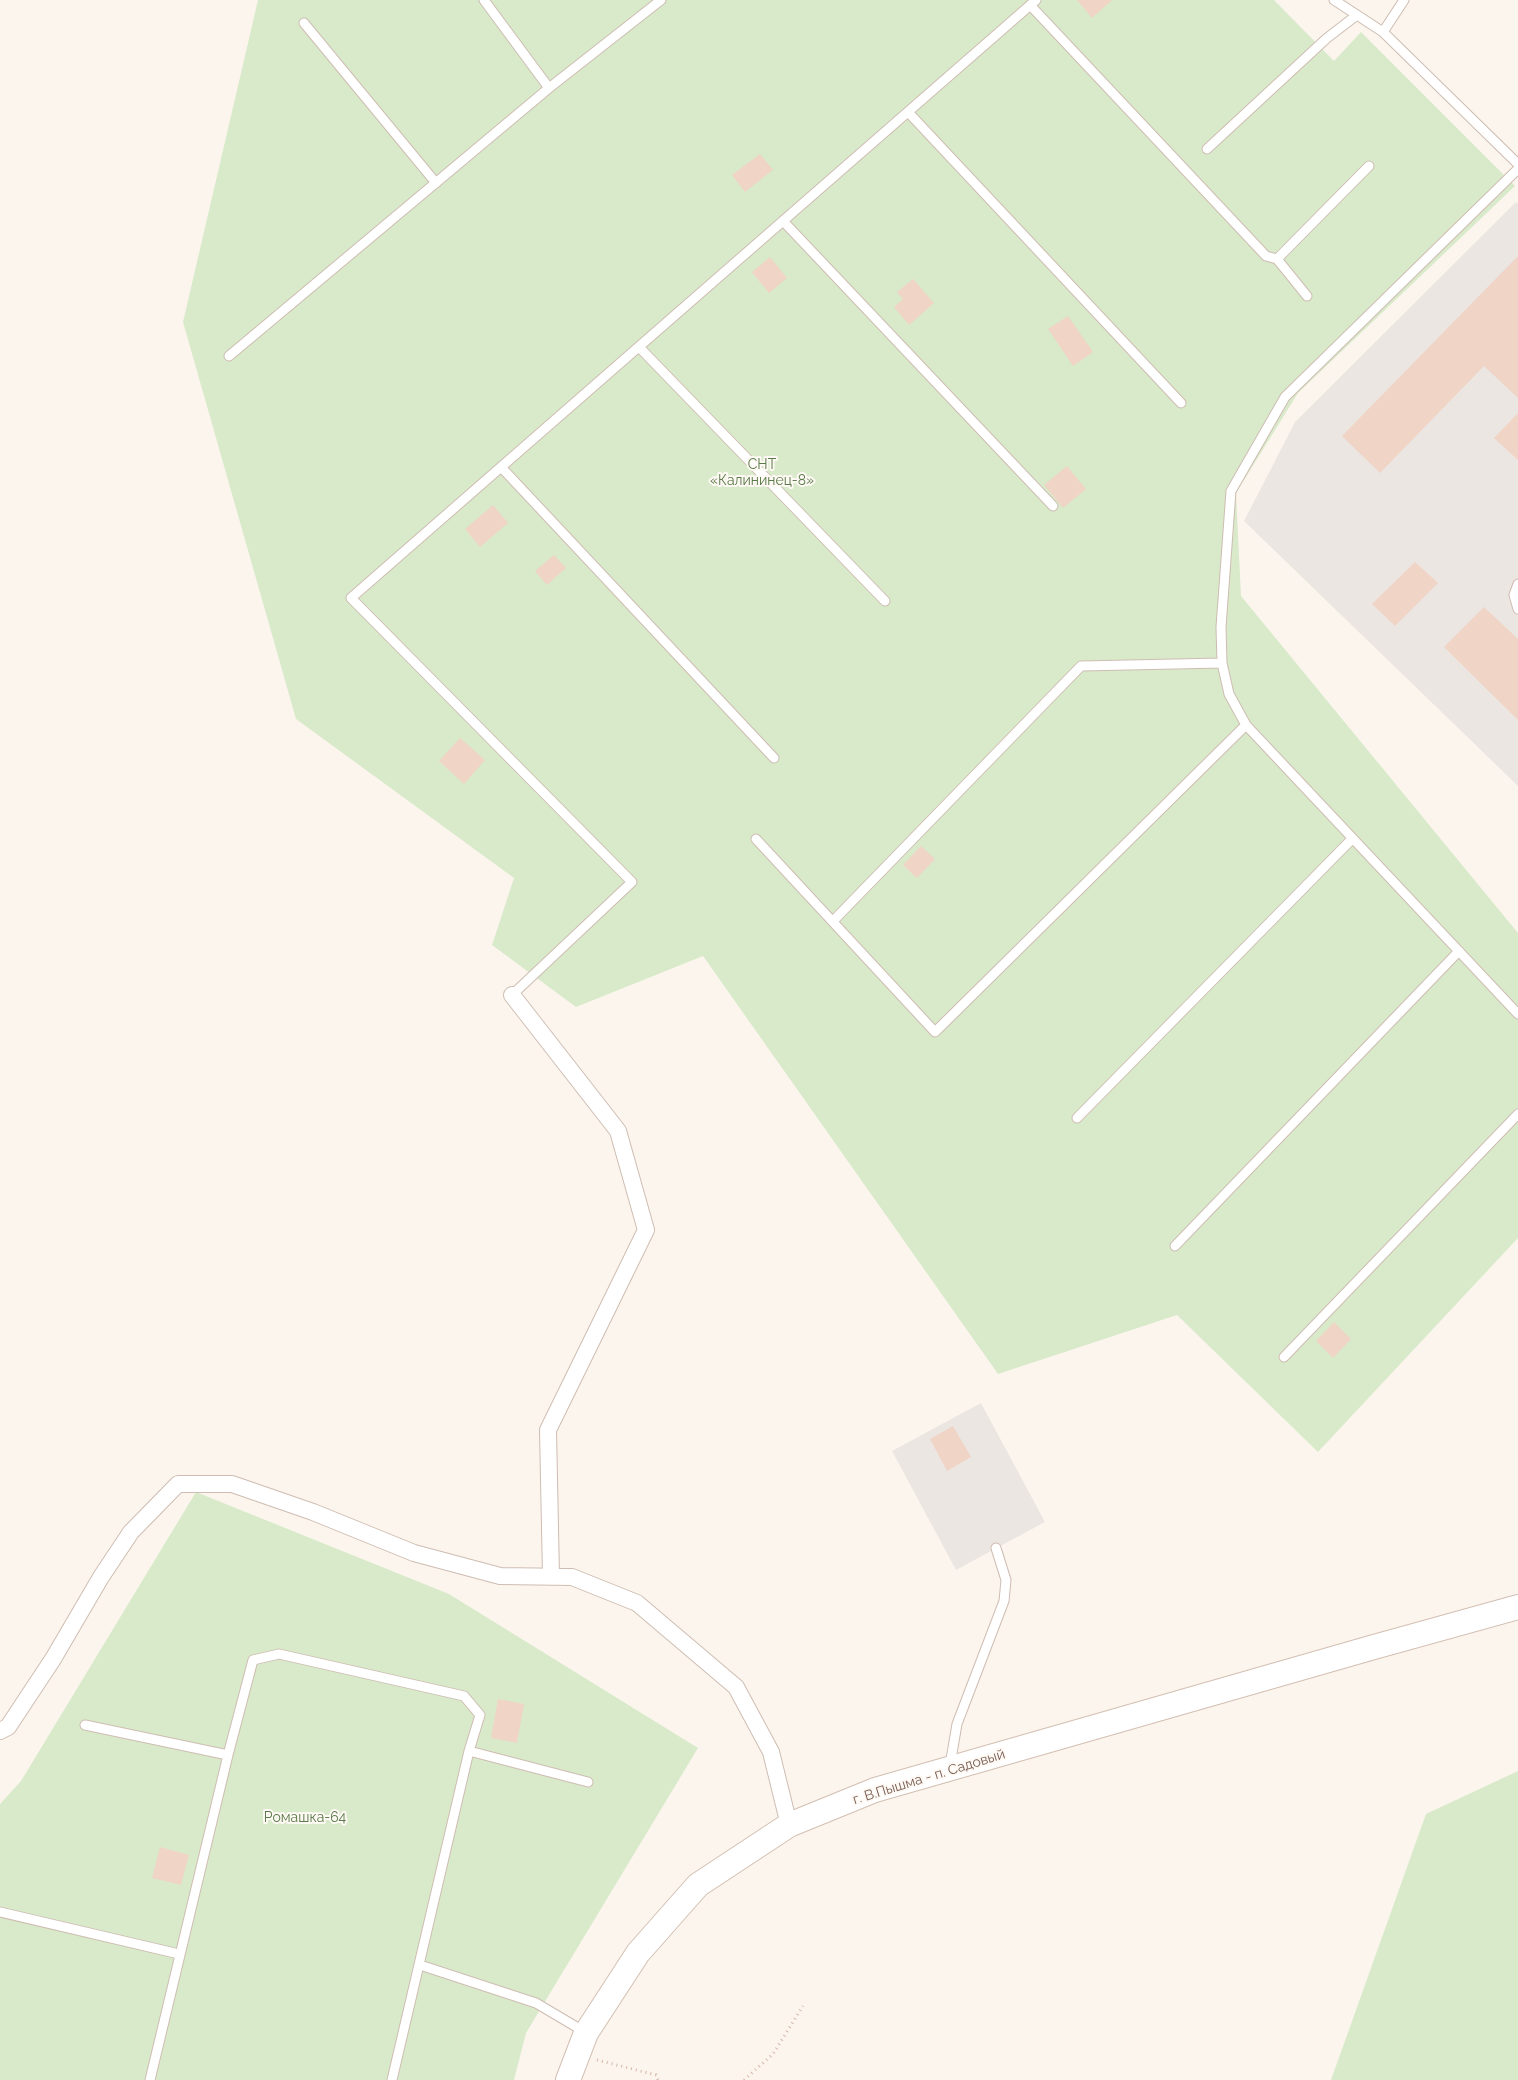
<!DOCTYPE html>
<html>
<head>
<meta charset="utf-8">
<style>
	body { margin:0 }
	canvas { display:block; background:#fcf5ed }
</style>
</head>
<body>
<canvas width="1518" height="2080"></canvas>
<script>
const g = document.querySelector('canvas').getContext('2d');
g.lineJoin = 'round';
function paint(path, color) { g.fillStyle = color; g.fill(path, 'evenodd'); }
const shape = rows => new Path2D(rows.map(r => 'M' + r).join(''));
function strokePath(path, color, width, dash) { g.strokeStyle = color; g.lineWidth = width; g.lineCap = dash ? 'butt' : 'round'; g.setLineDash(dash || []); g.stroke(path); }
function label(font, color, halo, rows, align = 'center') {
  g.font = font + ' Raleway,sans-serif'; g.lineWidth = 4; g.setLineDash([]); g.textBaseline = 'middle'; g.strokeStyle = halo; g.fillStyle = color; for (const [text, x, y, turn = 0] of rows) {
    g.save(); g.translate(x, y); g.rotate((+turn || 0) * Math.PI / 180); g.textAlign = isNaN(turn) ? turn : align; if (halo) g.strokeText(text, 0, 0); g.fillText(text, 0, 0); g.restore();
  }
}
const industrial = shape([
	[1516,202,1518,204,1518,786,1244,521,1295,422],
	[981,1403,1045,1522,956,1570,892,1451]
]);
const green = shape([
	[258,0,1274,0,1334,61,1361,32,1515,186,1298,393,1236,493,1241,596,1518,933,1518,1238,1318,1452,1177,1315,998,1374,703,956,576,1007,492,945,514,878,296,719,183,322],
	[196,1492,449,1594,698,1748,526,2033,514,2080,0,2080,0,1804,21,1781],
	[1518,1771,1518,2080,1331,2080,1426,1814]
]);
const building = shape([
	[1077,0,1112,0,1092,18],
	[760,154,773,170,745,192,732,175],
	[1518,256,1518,398,1484,366,1380,473,1342,436],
	[770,257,787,278,769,293,752,272],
	[913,279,934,303,909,325,894,307,903,299,897,292],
	[1068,316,1093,352,1073,366,1048,329],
	[1518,413,1518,460,1494,438],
	[1067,466,1086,489,1063,508,1044,485],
	[493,505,508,523,480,547,465,529],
	[554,555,566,568,547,585,535,571],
	[1415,562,1438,583,1395,626,1372,604],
	[1484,607,1518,639,1518,720,1444,647],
	[460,738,485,760,464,784,439,761],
	[921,846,935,859,917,878,903,865],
	[1334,1322,1351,1339,1333,1358,1316,1341],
	[953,1426,971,1457,947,1471,930,1439],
	[498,1699,524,1704,517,1743,491,1738],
	[160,1847,189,1855,181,1885,152,1878]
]);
const path = shape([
	[597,2060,656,2075,658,2080],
	[744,2080,773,2054,803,2006]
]);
const service = shape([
	[484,0,549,88],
	[1334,0,1383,32,1518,164],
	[1030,5,1266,256,1277,259,1307,296],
	[304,23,436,183],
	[1383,32,1404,0],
	[908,112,1181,403],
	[1207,149,1327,38,1357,15],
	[1518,169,1285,397,1231,491,1221,627,1222,663,1229,694,1246,725,1518,1014],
	[783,221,1053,506],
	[1277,259,1369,166],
	[639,347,885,601],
	[229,356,549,88,661,0],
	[501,467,774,758],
	[1518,584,1514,595,1518,609],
	[756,839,935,1032,1246,725],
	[833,921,1081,666,1222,663],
	[512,995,632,882,351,598,1036,0],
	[1077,1118,1352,839],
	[1175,1246,1459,951],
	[1284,1357,1518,1114],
	[85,1725,228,1755],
	[469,1751,588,1782],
	[950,1765,957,1724,1004,1601,1006,1580,996,1548],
	[0,1912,179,1954],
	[420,1965,536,2003,585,2032],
	[150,2080,228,1755,253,1660,279,1654,464,1696,480,1715,469,1751,392,2080]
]);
const minor = shape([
	[512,995,618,1131,646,1230,548,1430,551,1576],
	[0,1731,8,1727,53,1659,101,1577,131,1532,178,1484,232,1484,313,1512,414,1553,500,1576,572,1577,637,1603,736,1687,771,1752,789,1825]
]);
const secondary = shape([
	[568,2080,586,2033,638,1953,698,1885,789,1825,875,1790,1374,1647,1518,1607]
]);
const parkNames = [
	["СНТ",762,465],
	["«Калининец-8»",762,481],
	["Ромашка-64",305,1818]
];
const streetNames = [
	["г. В.Пышма - п. Садовый",929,1777,-17]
];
paint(industrial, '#ece6e2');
paint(green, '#d9eacb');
paint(building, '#f0d4c6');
strokePath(service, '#cebdb2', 11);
strokePath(minor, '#cebdb2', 18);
strokePath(secondary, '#d3bfb2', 26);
strokePath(path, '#d5b7a9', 3, [1, 4]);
strokePath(service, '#fff', 9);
strokePath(minor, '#fff', 16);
strokePath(secondary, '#fff', 24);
label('14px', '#5a7b49', '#fef9f4', parkNames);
label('14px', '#775c50', '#fef9f4', streetNames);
</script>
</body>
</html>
